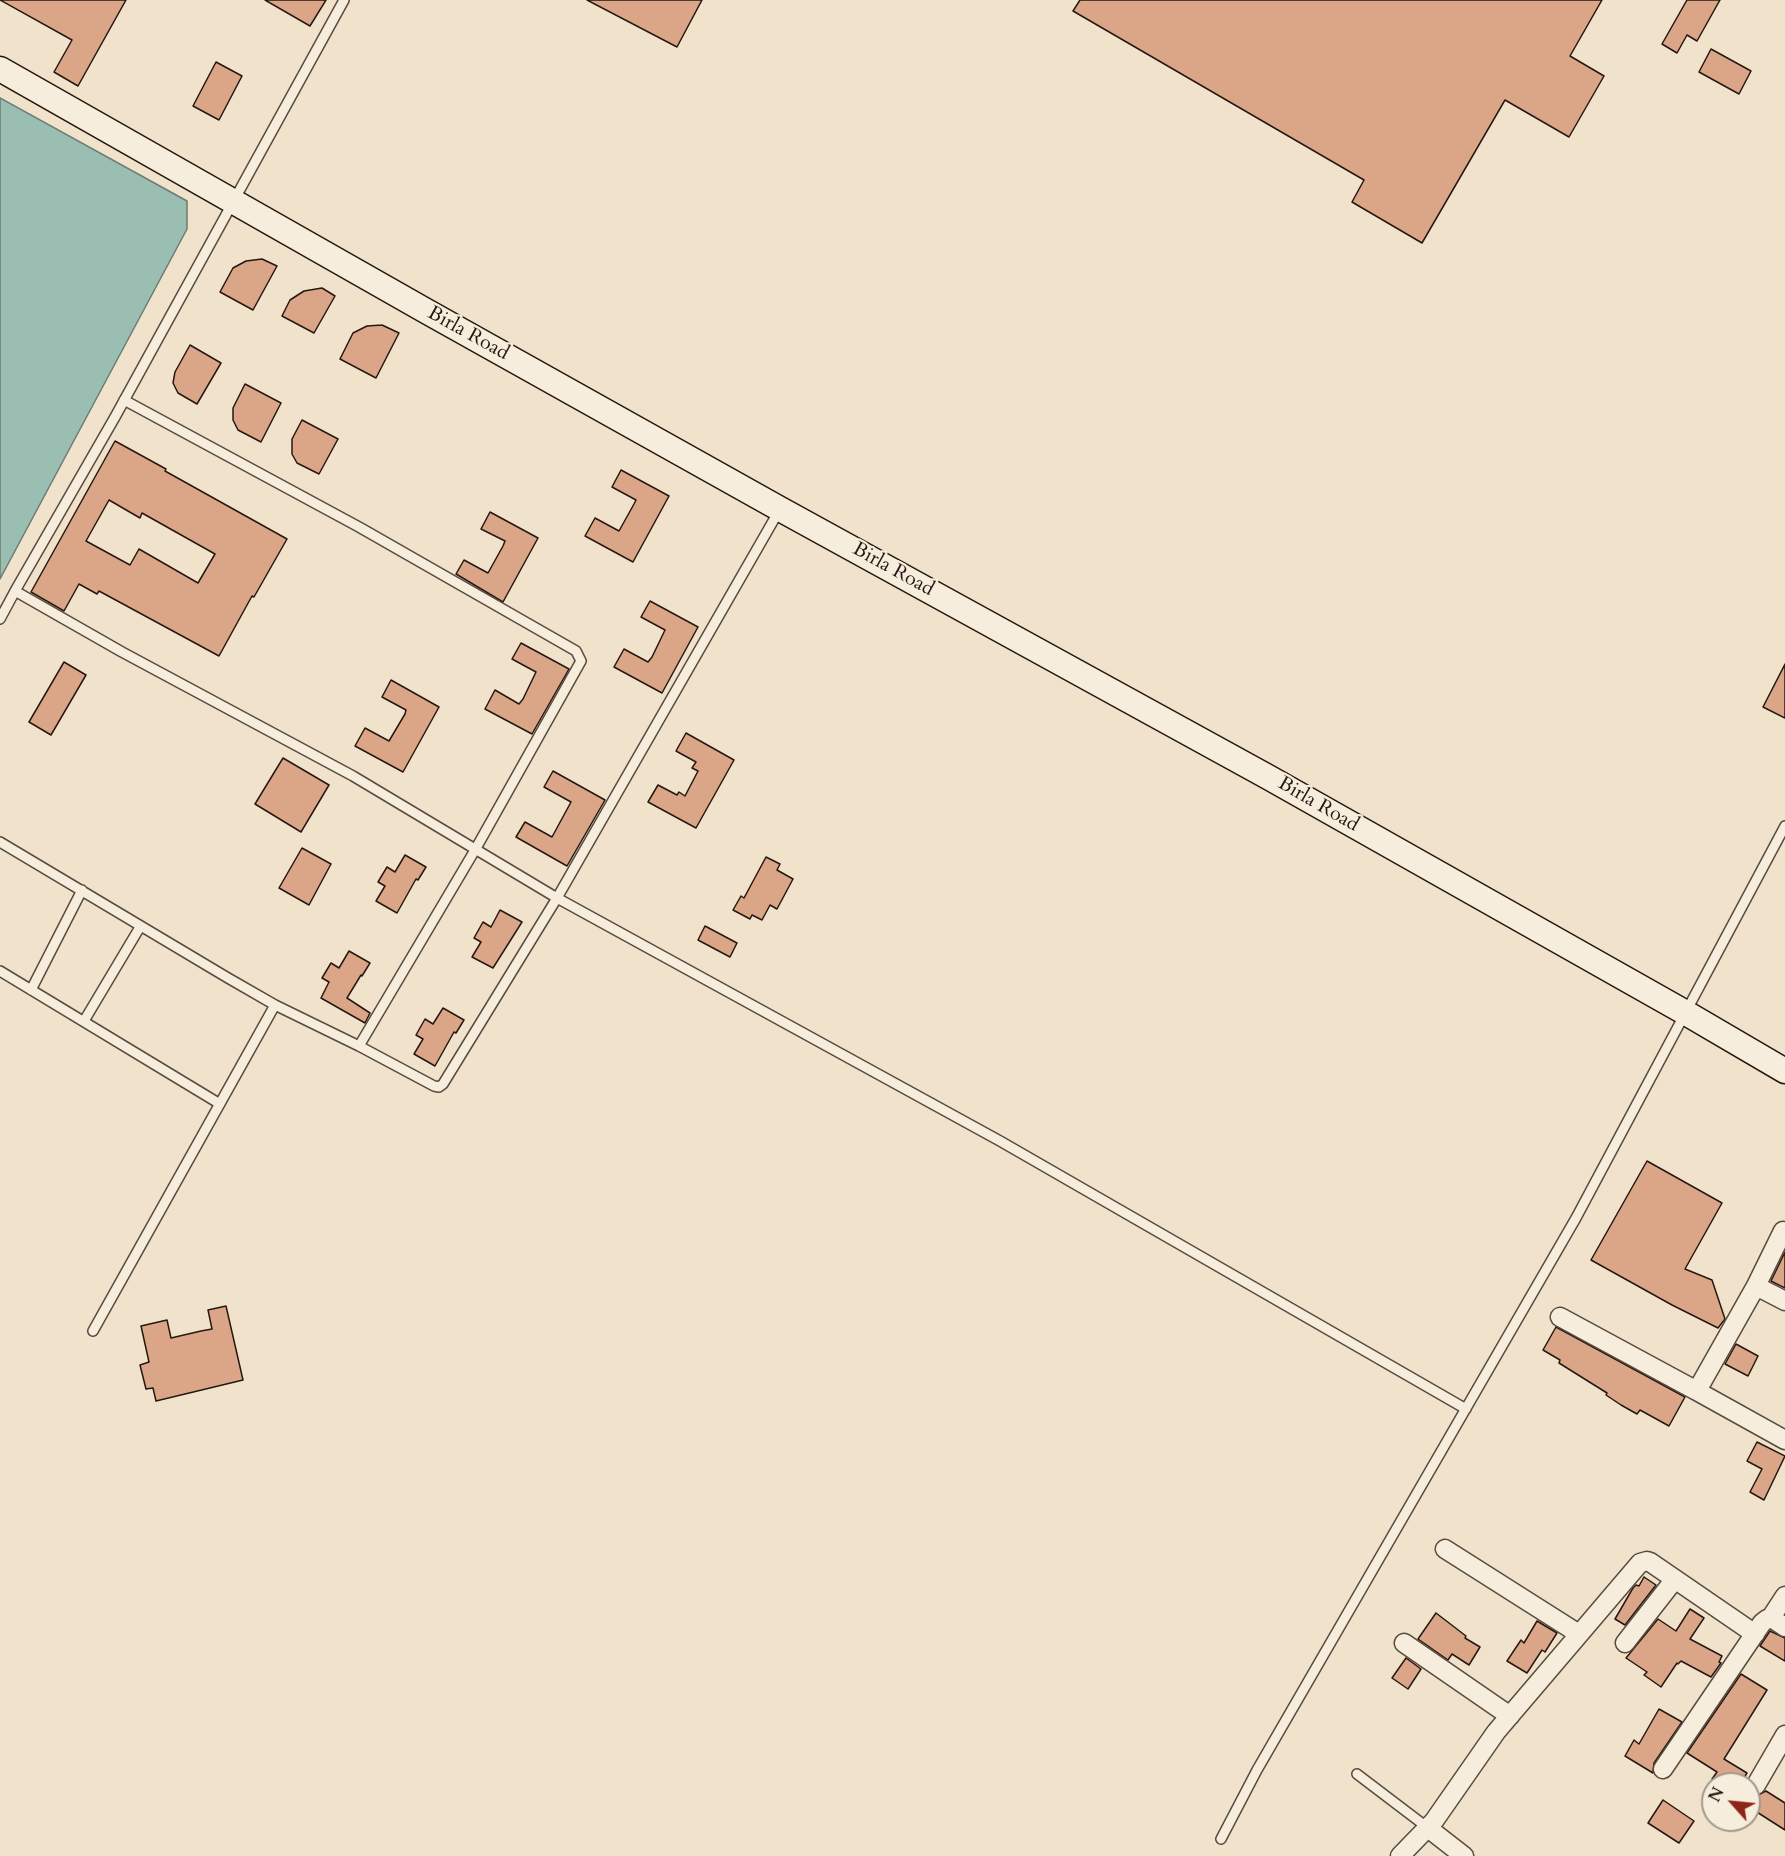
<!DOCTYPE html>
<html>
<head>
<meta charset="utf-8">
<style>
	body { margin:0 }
	#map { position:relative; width:1785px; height:1856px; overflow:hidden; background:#f1e3cb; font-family:Cardo,serif }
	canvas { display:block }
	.north { position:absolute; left:1701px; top:1772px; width:60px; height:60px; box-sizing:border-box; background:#f6eddd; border:2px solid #a3988b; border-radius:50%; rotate:297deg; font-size:16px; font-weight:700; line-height:24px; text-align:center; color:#261810 }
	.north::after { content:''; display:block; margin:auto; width:21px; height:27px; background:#8f2418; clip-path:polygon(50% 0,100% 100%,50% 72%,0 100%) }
</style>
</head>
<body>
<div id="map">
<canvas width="1785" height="1856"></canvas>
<div class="north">N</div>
</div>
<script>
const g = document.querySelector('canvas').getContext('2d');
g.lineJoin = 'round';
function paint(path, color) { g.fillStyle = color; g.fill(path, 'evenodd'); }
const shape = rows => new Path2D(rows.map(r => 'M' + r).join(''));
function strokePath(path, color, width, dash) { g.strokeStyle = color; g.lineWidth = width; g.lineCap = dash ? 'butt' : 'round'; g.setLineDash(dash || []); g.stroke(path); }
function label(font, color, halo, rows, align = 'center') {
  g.font = font + ' Cardo,serif'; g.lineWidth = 4.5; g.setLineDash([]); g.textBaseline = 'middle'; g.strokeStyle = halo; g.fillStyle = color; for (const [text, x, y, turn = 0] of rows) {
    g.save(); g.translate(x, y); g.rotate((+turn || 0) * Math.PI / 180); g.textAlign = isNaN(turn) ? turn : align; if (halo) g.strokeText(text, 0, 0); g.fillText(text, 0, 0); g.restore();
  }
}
const water = shape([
	[0,98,187,201,187,229,0,579,0,98]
]);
const building = shape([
	[0,0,126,0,78,86,54,72,72,40,0,0],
	[265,0,326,0,310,26,265,0],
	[587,0,702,0,677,47,587,0],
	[1080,0,1602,0,1570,56,1604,76,1569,137,1505,100,1422,243,1352,202,1364,180,1073,11,1080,0],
	[1687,0,1720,0,1697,41,1687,35,1677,53,1662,44,1687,0],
	[1711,49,1751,71,1739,94,1699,72,1711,49],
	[216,62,242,76,219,120,193,106,216,62],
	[262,259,277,266,253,310,220,292,233,268,246,261,262,259],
	[322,288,335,296,314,333,282,316,290,300,304,291,322,288],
	[382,325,399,333,376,378,340,359,353,333,367,326,382,325],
	[190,345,221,363,197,404,178,393,173,383,175,372,190,345],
	[245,384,281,403,261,442,238,430,233,420,233,408,245,384],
	[302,420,338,439,319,474,297,463,292,454,292,439,302,420],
	[115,441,166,469,165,471,287,539,254,597,252,596,219,656,99,591,97,594,79,584,64,611,31,592,115,441],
	[109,500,140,518,142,513,215,554,198,583,139,549,130,565,86,541,109,500],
	[621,470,669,496,633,562,585,536,595,518,619,531,634,504,636,500,612,487,621,470],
	[490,512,538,538,503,602,456,574,464,560,488,573,503,546,505,541,481,529,490,512],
	[650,601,698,627,662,693,614,667,624,649,648,662,652,657,665,630,641,617,650,601],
	[521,643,569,669,532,734,485,709,495,690,519,704,523,699,536,672,512,659,521,643],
	[64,662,86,675,51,735,29,722,64,662],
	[1785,664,1785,718,1763,707,1785,664],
	[391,680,439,707,403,772,355,746,365,728,389,741,405,714,406,710,382,697,391,680],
	[686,733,734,760,696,828,648,802,658,785,677,795,679,792,685,796,698,771,692,768,696,762,676,751,686,733],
	[283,758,329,785,301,832,255,804,283,758],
	[553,771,605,800,567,866,516,837,525,822,552,837,571,802,544,787,553,771],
	[302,848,331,864,309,905,279,888,302,848],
	[405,855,426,867,418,880,416,879,397,913,376,901,385,886,378,882,387,867,395,872,405,855],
	[766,857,780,864,777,870,793,879,777,909,770,905,762,920,752,915,750,919,733,910,741,896,744,898,766,857],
	[500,910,522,922,493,968,472,957,481,942,474,938,483,922,491,927,500,910],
	[705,926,737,943,730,957,698,940,705,926],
	[349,951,370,963,362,976,361,975,347,998,370,1013,365,1023,321,998,329,982,322,978,331,963,339,968,349,951],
	[443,1008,464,1020,456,1033,454,1032,435,1066,414,1054,423,1039,416,1035,425,1019,433,1024,443,1008],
	[1647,1161,1722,1203,1685,1269,1712,1280,1725,1319,1718,1328,1672,1305,1591,1260,1647,1161],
	[1785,1252,1785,1288,1771,1281,1785,1252],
	[226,1306,243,1380,156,1401,153,1388,146,1389,140,1365,149,1362,141,1326,167,1320,171,1338,201,1331,212,1329,208,1310,226,1306],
	[1556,1327,1685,1397,1669,1426,1640,1410,1637,1414,1621,1405,1606,1395,1607,1393,1559,1363,1560,1360,1543,1350,1556,1327],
	[1736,1344,1758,1356,1748,1376,1725,1364,1736,1344],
	[1757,1442,1785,1456,1764,1500,1750,1492,1762,1469,1747,1461,1757,1442],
	[1644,1577,1656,1585,1625,1625,1615,1619,1633,1588,1636,1585,1639,1586,1644,1577],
	[1690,1609,1704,1618,1690,1639,1722,1656,1719,1662,1721,1663,1711,1677,1681,1661,1678,1664,1677,1663,1661,1687,1644,1675,1647,1672,1626,1658,1658,1619,1676,1631,1690,1609],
	[1436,1613,1466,1636,1465,1638,1480,1647,1469,1665,1452,1654,1448,1660,1418,1639,1436,1613],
	[1537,1621,1557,1633,1545,1652,1542,1650,1527,1673,1507,1661,1521,1640,1524,1643,1537,1621],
	[1770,1631,1785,1638,1785,1661,1760,1646,1770,1631],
	[1406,1658,1421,1669,1408,1689,1392,1678,1406,1658],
	[1741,1674,1767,1690,1724,1759,1747,1773,1740,1784,1720,1784,1712,1779,1717,1772,1687,1753,1741,1674],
	[1659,1709,1682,1722,1654,1763,1653,1773,1625,1756,1634,1740,1639,1744,1659,1709],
	[1766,1791,1785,1803,1785,1830,1749,1807,1756,1796,1766,1791],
	[1663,1800,1694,1821,1679,1843,1648,1823,1663,1800]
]);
const lane = shape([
	[344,0,115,417,15,591,122,652,353,776,557,898,1000,1141,1466,1409],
	[0,619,15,591],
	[0,842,228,978,275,1005,359,1046,475,850,581,661,576,651,359,527,124,400],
	[0,971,220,1104],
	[31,990,82,890],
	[84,1021,140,927],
	[359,1046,434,1086,439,1087,443,1084,557,898,780,509],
	[93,1331,275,1005],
	[1357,1774,1428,1828],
	[1221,1839,1257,1770,1576,1218,1785,826]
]);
const street = shape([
	[1783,1231,1756,1286,1785,1301],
	[1560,1317,1695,1390,1699,1387,1756,1286],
	[1695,1390,1785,1440],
	[1445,1549,1579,1634],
	[1770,1619,1785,1596],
	[1404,1643,1510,1716],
	[1625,1643,1675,1579],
	[1663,1769,1762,1623,1767,1619,1773,1619,1785,1627],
	[1756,1785,1785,1735],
	[1428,1828,1464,1856],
	[1400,1856,1434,1821,1496,1732,1640,1563,1647,1561,1650,1562,1755,1634]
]);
const secondary = shape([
	[0,69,426,311,780,509,1268,777,1686,1013,1785,1071]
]);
const streetNames = [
	["Birla Road",468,334,29],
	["Birla Road",893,570,29],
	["Birla Road",1318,805,30]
];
paint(water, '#9bbeb3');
strokePath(water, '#6c7c72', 1.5);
paint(building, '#dba688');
strokePath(building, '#261810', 1.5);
strokePath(lane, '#594b3f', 12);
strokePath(street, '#594b3f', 21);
strokePath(secondary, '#261810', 27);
strokePath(lane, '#f6eddd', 9);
strokePath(street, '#f6eddd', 18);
strokePath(secondary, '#f6eddd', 24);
label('20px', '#261810', '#f6eddd', streetNames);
</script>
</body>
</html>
